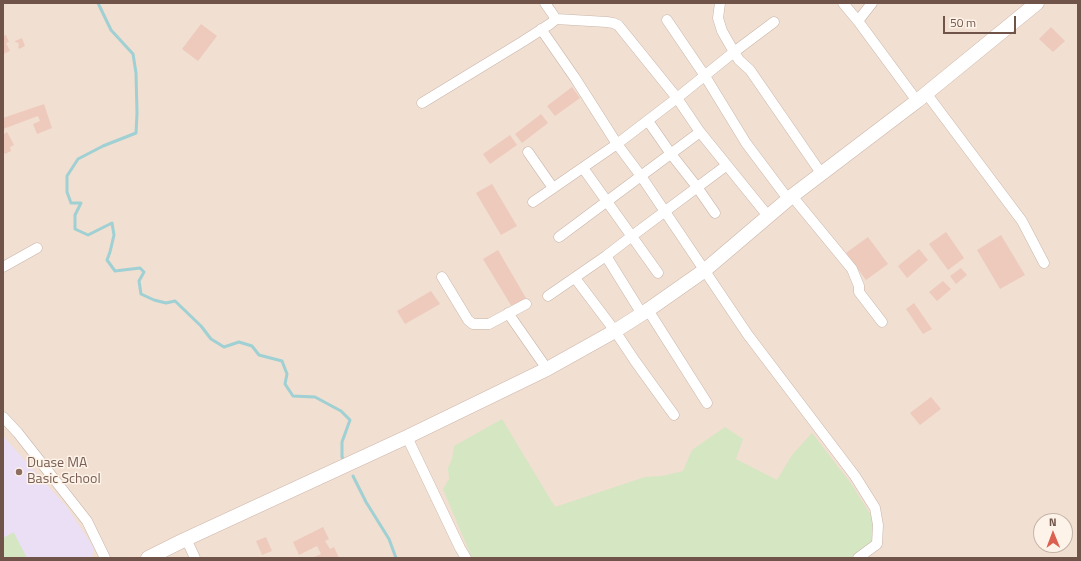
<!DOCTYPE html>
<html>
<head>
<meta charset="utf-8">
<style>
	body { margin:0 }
	#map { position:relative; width:1081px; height:561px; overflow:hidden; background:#faeee2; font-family:"Titillium Web",sans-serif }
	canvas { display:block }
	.frame { position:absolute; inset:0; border:4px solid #70544a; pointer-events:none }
	.north { position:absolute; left:1033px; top:513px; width:40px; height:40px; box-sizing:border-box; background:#fef3e8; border:1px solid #c5b3a9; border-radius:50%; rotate:359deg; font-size:11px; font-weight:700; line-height:16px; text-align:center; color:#70544a }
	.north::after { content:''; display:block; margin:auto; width:14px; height:18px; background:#dc604f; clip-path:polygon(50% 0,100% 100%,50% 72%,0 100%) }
	.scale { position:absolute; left:943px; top:16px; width:73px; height:18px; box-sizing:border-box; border:2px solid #70544a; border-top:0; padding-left:5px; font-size:12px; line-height:14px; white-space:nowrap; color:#70544a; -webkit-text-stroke:3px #fef3e8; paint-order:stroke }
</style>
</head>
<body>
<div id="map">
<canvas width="1081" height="561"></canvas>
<div class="frame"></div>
<div class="north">N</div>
<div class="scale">50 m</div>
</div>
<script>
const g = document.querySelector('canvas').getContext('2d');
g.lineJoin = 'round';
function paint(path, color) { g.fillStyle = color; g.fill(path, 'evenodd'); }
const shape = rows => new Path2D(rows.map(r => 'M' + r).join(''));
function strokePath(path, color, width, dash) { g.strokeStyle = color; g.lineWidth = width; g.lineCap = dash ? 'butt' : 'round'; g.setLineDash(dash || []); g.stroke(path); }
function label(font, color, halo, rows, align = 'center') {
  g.font = font + ' "Titillium Web",sans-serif'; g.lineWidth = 3; g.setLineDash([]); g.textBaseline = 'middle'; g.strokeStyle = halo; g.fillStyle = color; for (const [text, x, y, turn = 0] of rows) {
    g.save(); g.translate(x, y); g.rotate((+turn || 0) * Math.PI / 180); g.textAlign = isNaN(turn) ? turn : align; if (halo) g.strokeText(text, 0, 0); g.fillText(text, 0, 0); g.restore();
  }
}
const residential = shape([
	[3,3,1078,3,1078,558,3,558],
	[1041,521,1065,521,1065,545,1041,545]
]);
const education = shape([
	[3,436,67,507,94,548,92,558,3,558]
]);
const green = shape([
	[502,419,555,507,645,477,662,476,683,471,692,450,725,427,743,439,736,459,777,480,792,455,812,433,852,485,872,517,875,540,868,548,853,558,472,558,443,489,449,479,448,468,452,459,454,446],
	[14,532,14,533,27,558,3,558,3,538]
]);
const stream = shape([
	[98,3,111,30,133,54,136,73,137,113,136,133,103,146,78,159,67,176,67,192,71,203,81,203,75,215,75,229,88,235,112,223,114,235,110,252,107,260,115,271,140,268,144,272,139,281,141,294,154,300,166,303,175,301,201,326,211,339,224,347,239,342,252,346,259,355,282,361,287,374,285,384,293,396,315,397,341,411,350,420,342,442,342,457,345,461],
	[353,476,366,502,389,539,396,558]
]);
const building = shape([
	[201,24,217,36,198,61,182,49],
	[1051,27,1065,41,1053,52,1039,39],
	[6,35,9,42,6,43,10,51,3,54,3,36],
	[22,38,25,46,19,49,18,46,19,46,18,42,16,43,15,41],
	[572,87,580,98,555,116,547,106],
	[44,104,52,128,37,134,33,124,40,121,38,116,3,129,3,118],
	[541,114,548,123,522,143,515,134],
	[7,132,14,145,10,147,11,151,5,154,3,151,3,135],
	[510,135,517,145,490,164,483,154],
	[492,184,517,226,501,235,476,193],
	[946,232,964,258,948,270,929,244],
	[1001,235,1025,275,1000,289,977,250],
	[868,237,888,264,866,280,846,253],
	[919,249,928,260,907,278,898,266],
	[498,250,526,298,512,307,483,259],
	[961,268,967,275,956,284,950,276],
	[943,281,951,289,937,301,929,292],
	[431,291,440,304,405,324,397,311],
	[914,303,932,329,923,334,906,309],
	[931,397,941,409,920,425,910,413],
	[323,527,329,539,325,541,330,549,334,547,339,558,312,558,321,554,317,546,299,555,293,542],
	[266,537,272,551,262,555,256,541]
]);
const street = shape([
	[720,3,718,18,722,31,734,52,774,22],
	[843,3,858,21,917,101],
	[556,19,607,22,613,23,618,25,677,98,700,132,768,216],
	[667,20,705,76,746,143,788,199],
	[858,21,872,3],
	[541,29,575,78,617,144,641,176,748,335,855,476,875,508,878,525,877,544,858,558],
	[926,93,1022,221,1044,263],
	[422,103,522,42,550,24,556,19,545,3],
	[648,121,671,154,697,187,715,213],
	[528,152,553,188],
	[583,168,658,273],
	[792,196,852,269,859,286,859,292,882,322],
	[533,202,617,144,677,98,734,52,739,60,750,70,821,173],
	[559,237,700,132],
	[606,256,642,314],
	[3,267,37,248],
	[442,277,468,320,473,324,489,324,526,304],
	[575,278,615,331,635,361,674,415],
	[548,296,606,256,632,236,727,165],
	[648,310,707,403],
	[508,313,547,369],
	[3,417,18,433,87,521,105,558],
	[407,437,460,548,466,558],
	[184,540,189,545,195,558]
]);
const secondary = shape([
	[148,558,184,540,407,437,547,369,615,331,648,310,705,270,792,196,917,101,1037,3]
]);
const markers = [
	[19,472,4,"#8d6e63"]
];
const educationNames = [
	["Duase MA",27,464],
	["Basic School",27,480]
];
paint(residential, '#f1dfd1');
paint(education, '#ebdff6');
paint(green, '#d5e6c2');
strokePath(stream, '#9fd0d3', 3);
paint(building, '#eecabc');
strokePath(street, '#cab5aa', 11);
strokePath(secondary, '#cfb7aa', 15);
strokePath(street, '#fff', 10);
strokePath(secondary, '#fff', 14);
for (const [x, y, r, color] of markers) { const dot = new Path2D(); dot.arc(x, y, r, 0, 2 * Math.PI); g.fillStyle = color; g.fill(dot); strokePath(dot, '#fef3e8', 1.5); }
label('14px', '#785e54', '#fef3e8', educationNames, 'left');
</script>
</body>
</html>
